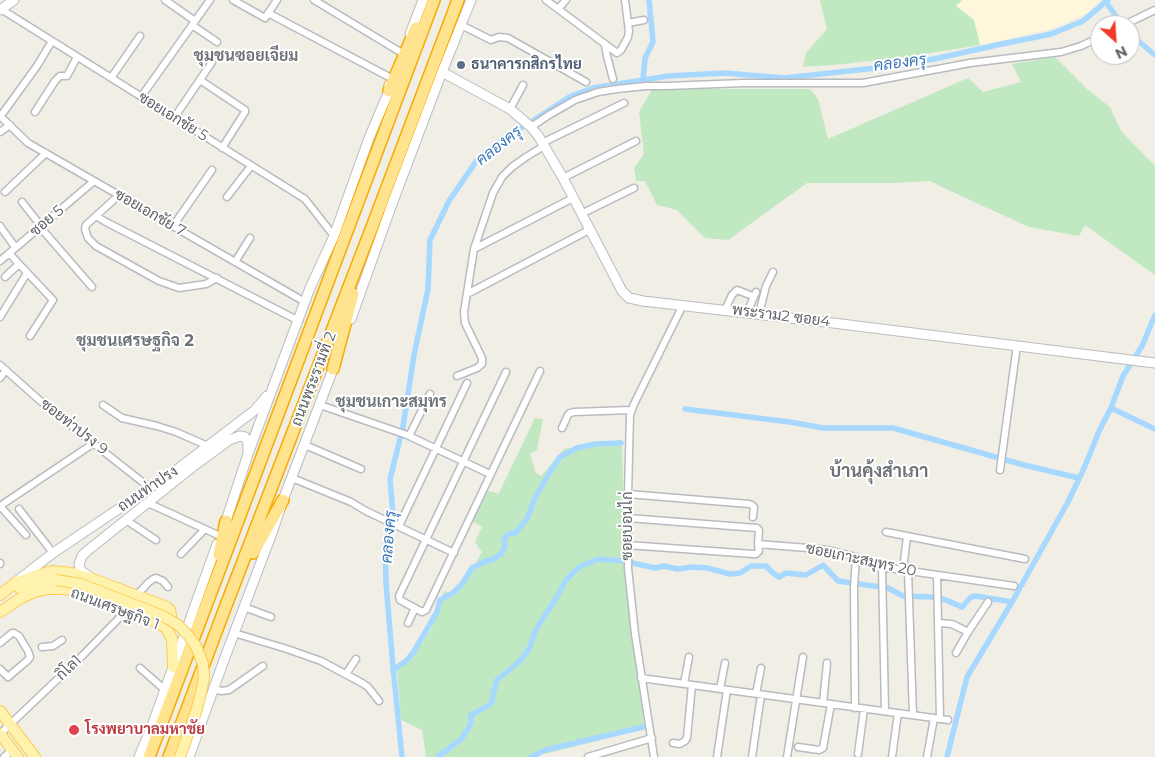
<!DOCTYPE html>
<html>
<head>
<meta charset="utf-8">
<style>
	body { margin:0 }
	#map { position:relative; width:1155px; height:757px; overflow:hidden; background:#f0eee5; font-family:Montserrat,sans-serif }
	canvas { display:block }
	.north { position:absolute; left:1090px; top:15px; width:50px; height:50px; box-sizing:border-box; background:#fff; border:1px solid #bec0c2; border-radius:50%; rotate:154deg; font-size:14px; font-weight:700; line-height:20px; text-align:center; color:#5d6167 }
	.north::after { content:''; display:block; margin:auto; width:18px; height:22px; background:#f33a28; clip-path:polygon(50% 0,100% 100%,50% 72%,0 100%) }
</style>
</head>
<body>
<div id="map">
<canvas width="1155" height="757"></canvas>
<div class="north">N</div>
</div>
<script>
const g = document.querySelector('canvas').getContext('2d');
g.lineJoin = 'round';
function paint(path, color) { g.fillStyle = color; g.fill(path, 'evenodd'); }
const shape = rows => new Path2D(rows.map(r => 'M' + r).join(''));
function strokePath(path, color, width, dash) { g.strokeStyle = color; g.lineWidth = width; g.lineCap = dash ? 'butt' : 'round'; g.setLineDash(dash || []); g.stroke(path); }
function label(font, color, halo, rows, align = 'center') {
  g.font = font + ' Montserrat,Sarabun,sans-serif'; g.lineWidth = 4; g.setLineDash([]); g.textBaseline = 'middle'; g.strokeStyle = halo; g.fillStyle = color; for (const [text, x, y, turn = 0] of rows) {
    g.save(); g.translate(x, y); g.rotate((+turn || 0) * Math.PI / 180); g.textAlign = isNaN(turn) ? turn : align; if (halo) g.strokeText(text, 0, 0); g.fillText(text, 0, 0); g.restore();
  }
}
const commercial = shape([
	[962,0,1100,0,1087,13,1051,29,980,45,974,20,956,6]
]);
const green = shape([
	[820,0,962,0,956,6,974,20,980,45,913,56,844,64,803,67,806,53,827,29],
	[1055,57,1087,89,1110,107,1121,131,1155,166,1155,275,1085,225,1079,236,1029,227,959,195,930,181,892,183,807,183,728,240,705,238,677,210,657,205,645,181,636,181,634,168,644,154,639,112,652,89,810,89,818,99,828,139,968,78,983,92,1021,82,1012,64],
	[535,418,543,419,537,450,530,454,536,473,541,476,564,449,622,440,625,568,630,616,645,729,540,755,538,757,426,757,422,730,401,720,397,670,410,660,432,628,444,591,457,594,482,552,475,542,482,527,472,521,488,491,499,493]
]);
const canal = shape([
	[1106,2,1122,25],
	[1130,34,1155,55],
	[643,80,645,58,653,42,649,0],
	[1155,315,1142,346,1123,376,1111,408,1155,429],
	[685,409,790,422,823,428,893,428,1024,465,1079,478],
	[393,670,406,661,413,653,437,612,440,600,453,593,462,584,472,568,486,561,494,559,502,553,505,546,504,539,508,534,515,533,527,519,534,500,548,475,560,457,577,448,595,444,621,443],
	[402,757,393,667,386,583,385,544,393,515,390,479,403,427,414,355,428,289,430,240,449,201,477,160,503,139,531,122,571,96,593,88,668,76,725,73,784,78,876,68,934,59,997,45,1051,34,1083,21,1108,0],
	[438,757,461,739,471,724,471,715,486,707,492,702,493,694,497,680,520,661,529,649,536,629,555,600,566,580,579,567,598,559,624,561,655,568,664,566,677,569,693,567,707,568,730,574,740,573,751,566,766,566,773,573,779,577,786,573,806,575,823,565,838,581,888,588,903,596,933,597,946,600,962,607,971,597,976,596,1012,602,1068,502,1085,466,1100,429,1111,408],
	[531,757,545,750,643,727],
	[947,757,967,677,1012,602]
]);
const street = shape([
	[165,0,195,21],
	[233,0,265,18,277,0],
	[314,0,402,53],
	[546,0,617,53,621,50,628,37,629,31,625,0],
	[1,9,305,199,334,236],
	[558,9,566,0],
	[268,13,391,78],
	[628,23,644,20],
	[192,25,217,42],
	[461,25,491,40,499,37,508,38,586,82],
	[1124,25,1155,10],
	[605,45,607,56,613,79],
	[111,78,140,36],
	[200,80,245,110,245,112,222,148],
	[141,97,210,0],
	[510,109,523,85],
	[35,112,55,81,60,76,67,76,77,57],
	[0,116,28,143,305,302],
	[0,117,37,66,52,41],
	[174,118,212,62],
	[531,127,549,115,575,100,598,92,617,89,646,86,667,86,743,83,863,83,970,63,1061,52,1081,46,1100,37],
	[0,132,10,125],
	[542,143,624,103],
	[563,178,636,141],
	[5,192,46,153],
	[119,195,86,225,85,229,88,238,96,246,159,281,179,288,206,284,217,278],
	[227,197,251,166],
	[22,202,41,226],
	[581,214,634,188],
	[96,216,106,222,299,321],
	[0,226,15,247],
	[173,226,212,170],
	[40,227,92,287],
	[474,249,573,198],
	[9,253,19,264],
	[0,261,94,181],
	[235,262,250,238],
	[5,277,19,264,53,300,30,336],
	[467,294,589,230],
	[725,310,732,295,737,290,750,295],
	[747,313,756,292],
	[759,314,766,286,773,272],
	[0,317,27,273],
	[0,365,46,406,150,488],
	[506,372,399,596,400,600,422,612,426,610,540,371],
	[457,376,477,368,482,364,482,358,465,323,464,312,474,249,493,193,502,177,512,167,526,157,544,146],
	[0,378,6,370],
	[103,405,122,418,157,426,176,432,208,446],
	[320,405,407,435,490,474],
	[562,428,568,415,570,413,574,412,631,410],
	[409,436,430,394],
	[305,445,361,469],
	[1000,470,1017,345],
	[292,478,351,502,366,511,454,553],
	[628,494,749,504,752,505,754,507,753,517],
	[148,503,220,536],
	[0,506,94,443],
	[0,506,26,535],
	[19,509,53,553],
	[628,518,757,528,759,530,758,544],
	[126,520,156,540],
	[399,526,467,383],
	[886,532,1025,559],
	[627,545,753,554,756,554,759,551,758,544,820,549,832,551,856,557,882,567,1014,586],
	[181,554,205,529],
	[0,564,0,563],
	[882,567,885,711],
	[903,570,907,536],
	[908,571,913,715],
	[937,575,940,719],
	[137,595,148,583,153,579,156,578,163,581,168,587],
	[244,607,271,617],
	[408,623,415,608],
	[939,623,952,624,968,632,988,602],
	[234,633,287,649,321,661,362,683,368,687,379,701],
	[0,643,12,633,14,633,19,636,28,651,30,657,28,660,8,677,0,669],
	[42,647,53,646,62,640],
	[956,653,968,632],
	[140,668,165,690],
	[346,674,356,659],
	[641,678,948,720],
	[684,684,689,657],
	[213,689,222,691,229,690,263,666],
	[720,689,725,663],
	[756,694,761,668],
	[823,703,827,663],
	[855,708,854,587,856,557],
	[0,734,83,655,127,610],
	[673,743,680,744,685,741,687,738,692,685],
	[798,747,819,750,823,748,831,704],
	[858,754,864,709],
	[4,757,13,749],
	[588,757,652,738],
	[654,757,635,634,628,568,628,494,630,415,634,404,683,305],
	[717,757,727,690],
	[752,757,761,695],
	[787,757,803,657],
	[892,757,898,713],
	[927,757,934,718]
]);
const secondary = shape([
	[0,10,14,0],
	[410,34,423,0],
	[442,72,510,109,531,127,539,137,563,178,622,291,629,298,643,301,825,322,1155,363],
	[351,319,392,204,442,72,471,0],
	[224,527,248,454,310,288,334,236,369,138,389,91,389,85],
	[90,577,81,571,79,564,82,556,87,551,195,465,229,440,240,436,245,437,248,443,248,452],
	[17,581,53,553,175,471,255,410,267,396],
	[139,757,153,723,217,544],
	[189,757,224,660,272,533,283,500,335,364]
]);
const primary = shape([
	[19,588,26,585,56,580],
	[0,595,15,583,40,574,52,571,72,573,93,579,167,607,170,610,171,615,171,619,168,622,163,623],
	[0,612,21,598,35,592,48,589,61,589,73,590,90,596,157,622,167,629,172,639,173,667],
	[0,711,35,757],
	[0,734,18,757]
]);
const highway = shape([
	[389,91,416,28],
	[333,369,353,294],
	[253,553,283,500],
	[219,555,226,521],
	[149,757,434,0],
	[169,757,225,608,372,227,458,0]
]);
const primaryBridge = shape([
	[56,580,81,584,163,616,178,625,188,635,196,646,203,664,204,678,201,693,196,712,180,757]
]);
const markers = [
	[461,65,5,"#5c6f8a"],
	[74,730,6,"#e0444e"]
];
const serviceNames = [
	["ธนาคารกสิกรไทย",471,65]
];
const streetNames = [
	["ซอยเอกชัย 5",173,117,32],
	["ซอยเอกชัย 7",150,213,30],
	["ซอย 5",47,221,-40],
	["พระราม2 ซอย4",781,316,7],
	["ถนนพระรามที่ 2",314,379,-69],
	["ซอยท่าปรง 9",74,427,38],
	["ถนนท่าปรง",148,489,-34],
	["ซอยบ่อนไก่",628,526,-90],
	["ซอยเกาะสมุทร 20",861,560,12],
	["ถนนเศรษฐกิจ 1",115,609,21],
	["กิโล1",69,668,-44]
];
const healthNames = [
	["โรงพยาบาลมหาชัย",85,730]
];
const neighbourhoodNames = [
	["ชุมชนซอยเจียม",246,56],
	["ชุมชนเศรษฐกิจ 2",135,341],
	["ชุมชนเกาะสมุทร",391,402]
];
const waterNames = [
	["คลองครุ",900,63,-7],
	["คลองครุ",499,146,-38],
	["คลองครุ",389,537,-85]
];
const quarterNames = [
	["บ้านคุ้งสำเภา",879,472]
];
paint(commercial, '#fff7dc');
paint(green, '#c1e9c1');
strokePath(canal, '#a7d8ff', 5.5);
strokePath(street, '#b8bbc0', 9);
strokePath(secondary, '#b9bcc2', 11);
strokePath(primary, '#facd55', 12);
strokePath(highway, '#f6ab00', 14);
strokePath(street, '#fff', 6);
strokePath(secondary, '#fff', 9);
strokePath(primary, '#fff2ac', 10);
strokePath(highway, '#ffe38e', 11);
strokePath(primaryBridge, '#facd55', 12, []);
strokePath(primaryBridge, '#fff2ac', 10);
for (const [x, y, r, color] of markers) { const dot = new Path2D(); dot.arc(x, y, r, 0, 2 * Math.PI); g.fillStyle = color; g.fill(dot); strokePath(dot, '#fff', 2); }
label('bold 15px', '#4e5e75', '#fff', serviceNames, 'left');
label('15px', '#5d6167', '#fff', streetNames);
label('bold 15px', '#be3a42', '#fff', healthNames, 'left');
label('bold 16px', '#6e7379', '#fff', neighbourhoodNames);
label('italic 16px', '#3c78b8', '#fff', waterNames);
label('bold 18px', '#6e7379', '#fff', quarterNames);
</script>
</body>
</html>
